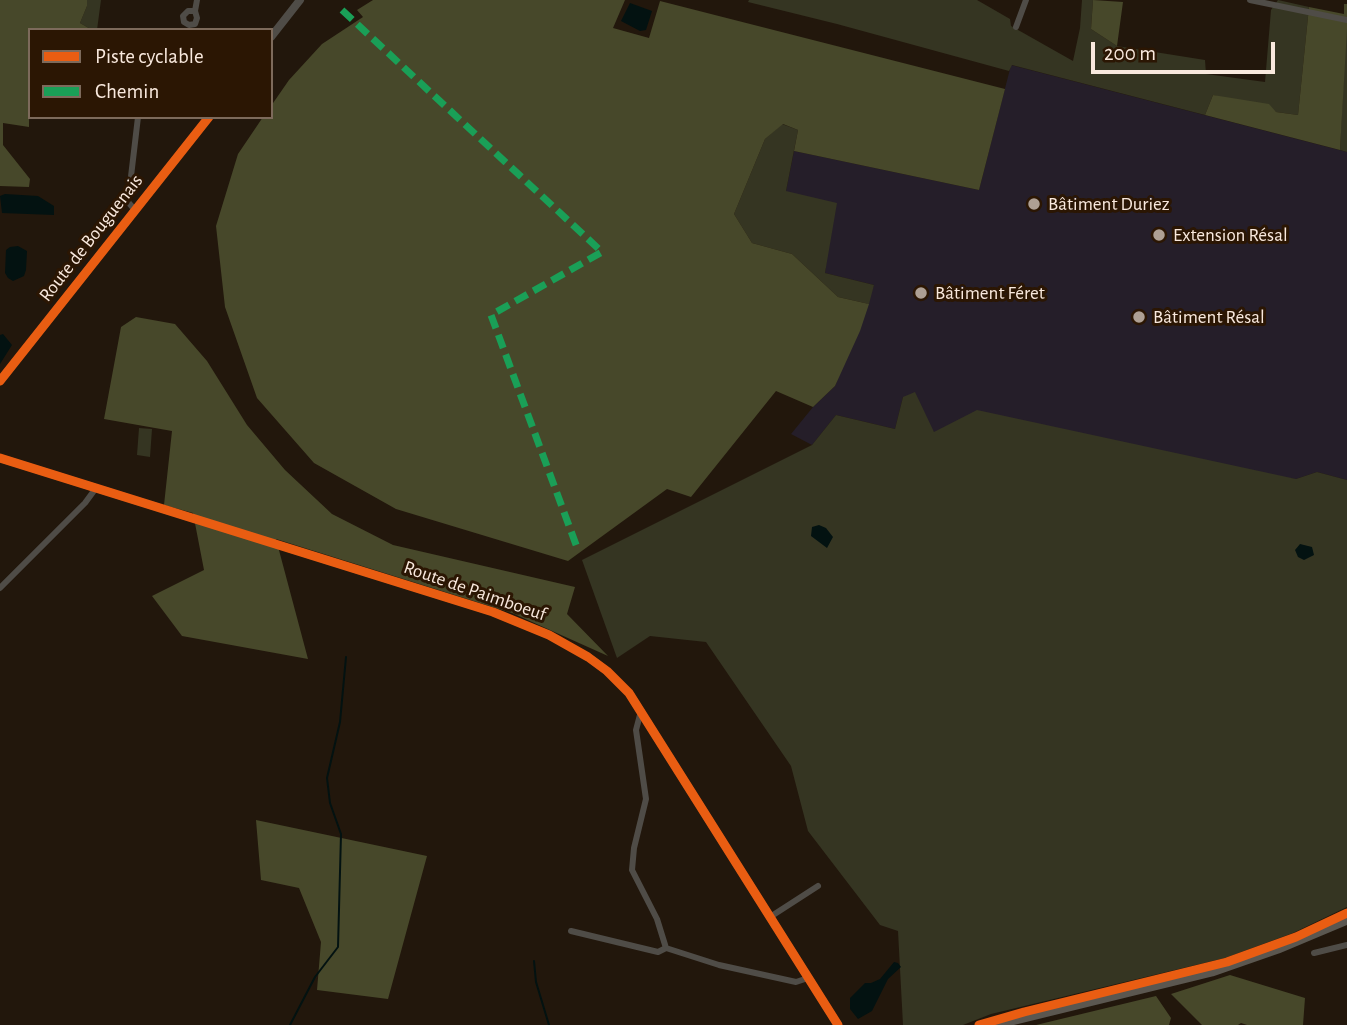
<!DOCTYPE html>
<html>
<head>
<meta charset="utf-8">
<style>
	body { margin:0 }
	#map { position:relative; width:1347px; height:1025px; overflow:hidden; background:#22170c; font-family:"Alegreya Sans",sans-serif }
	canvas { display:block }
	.legend { position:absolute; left:28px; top:28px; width:245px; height:91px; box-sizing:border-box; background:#2b1603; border:2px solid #7d6a5b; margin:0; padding:9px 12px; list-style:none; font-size:21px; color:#f9e9de }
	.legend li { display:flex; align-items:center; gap:14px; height:35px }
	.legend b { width:35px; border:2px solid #7d6a5b }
	.scale { position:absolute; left:1091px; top:42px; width:184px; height:32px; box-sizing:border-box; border:4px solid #f9e9de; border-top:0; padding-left:9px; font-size:21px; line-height:24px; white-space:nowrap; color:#f9e9de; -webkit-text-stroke:5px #2b1603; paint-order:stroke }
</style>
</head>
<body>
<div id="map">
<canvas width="1347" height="1025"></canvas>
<ul class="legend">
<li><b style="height:9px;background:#e95d12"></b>Piste cyclable</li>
<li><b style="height:9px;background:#1a9f57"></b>Chemin</li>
</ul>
<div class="scale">200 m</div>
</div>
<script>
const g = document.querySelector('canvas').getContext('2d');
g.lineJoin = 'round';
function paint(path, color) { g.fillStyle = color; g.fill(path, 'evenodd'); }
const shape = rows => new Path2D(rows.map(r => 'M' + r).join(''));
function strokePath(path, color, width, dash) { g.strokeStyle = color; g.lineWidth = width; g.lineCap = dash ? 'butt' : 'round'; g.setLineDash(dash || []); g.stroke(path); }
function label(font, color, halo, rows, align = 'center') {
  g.font = font + ' "Alegreya Sans",sans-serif'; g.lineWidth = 6; g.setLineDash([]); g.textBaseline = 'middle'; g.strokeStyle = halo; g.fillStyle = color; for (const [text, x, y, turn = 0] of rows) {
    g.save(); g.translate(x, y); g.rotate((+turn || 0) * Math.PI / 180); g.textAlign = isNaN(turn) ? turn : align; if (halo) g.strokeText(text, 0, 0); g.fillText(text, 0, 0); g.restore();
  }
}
const education = shape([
	[1011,65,1347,152,1347,480,1317,472,1296,479,934,432,903,397,895,429,836,415,812,445,791,434,813,407,835,386,874,285,825,273,827,256,786,191,794,151,979,190]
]);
const green = shape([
	[87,0,101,0,97,30,92,30,80,23,87,6],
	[749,0,977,0,1010,19,1011,26,1073,61,1080,28,1082,0,1093,0,1091,29,1117,46,1205,60,1206,74,1265,82,1271,10,1278,0,1309,7,1298,115,1276,112,1213,95,1205,115,1012,65,1009,71,837,24,748,2],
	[1346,28,1347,29,1347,152,1340,150],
	[782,124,798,130,786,191,837,203,825,273,874,285,869,304,838,297,792,254,752,243,734,214,765,139],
	[915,392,934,432,977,410,1296,479,1317,472,1347,480,1347,907,1293,933,1225,958,991,1014,963,1025,903,1025,898,931,880,925,808,831,791,766,706,642,650,636,617,658,582,560,812,445,836,415,895,429,903,397],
	[139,428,152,429,150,457,137,455]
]);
const forest = shape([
	[0,0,87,0,87,6,80,23,92,30,30,30,29,127,3,123,3,145,30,179,29,187,0,186],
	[373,0,625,0,613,28,649,38,660,1,1005,89,979,190,794,151,798,130,783,124,765,139,734,214,752,243,792,254,838,297,869,304,860,331,835,386,813,407,776,391,691,497,667,489,568,561,396,509,314,463,257,398,225,307,216,226,238,154,263,117,271,117,271,106,289,80,322,44,363,17,357,10],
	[1093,0,1123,2,1117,46,1091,29],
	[1344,4,1347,4,1347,29,1340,150,1205,115,1213,95,1269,104,1276,112,1298,115,1309,7,1344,14],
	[136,317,175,324,207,361,247,425,285,470,332,514,393,545,575,587,567,614,608,656,512,613,276,539,308,659,182,636,152,596,204,570,193,513,164,505,172,431,104,419,121,327],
	[256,820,427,856,388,999,317,990,321,942,299,888,261,880],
	[1230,975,1305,998,1303,1025,1247,1025,1241,1023,1238,1025,1202,1025,1171,994],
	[1156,996,1171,1018,1169,1025,1036,1025]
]);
const water = shape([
	[630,3,652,11,646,30,640,31,621,21],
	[5,194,38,196,54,206,54,215,2,213,0,196],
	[18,246,27,251,26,270,24,276,13,281,8,278,5,273,6,250,10,247],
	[3,334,12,345,0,364,0,335],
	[819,525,826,528,833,537,827,548,811,536,812,527],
	[1300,544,1312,547,1314,555,1304,560,1298,557,1295,550],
	[894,962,898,963,901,967,888,979,872,1011,858,1019,850,1009,850,998,865,983,871,983,880,979]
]);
const stream = shape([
	[534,961,536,982,549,1025],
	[290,1025,315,977,338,947,341,834,330,803,327,778,340,722,346,657]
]);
const minor = shape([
	[1250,0,1347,20],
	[195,11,188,11,183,16,184,22,189,25,195,24,197,18,195,11,197,0],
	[1016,27,1026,0],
	[135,210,128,202,138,117],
	[0,588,85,503,96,488],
	[641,711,636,730,646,799,634,848,632,870,657,919,666,948],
	[770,917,818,886],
	[571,931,658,952,666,948,719,965,796,982,808,978],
	[1314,953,1347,945]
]);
const tertiary = shape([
	[271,37,300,0],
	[0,381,209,117],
	[0,458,493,612,549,635,588,657,607,671,629,693,838,1025]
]);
const secondary = shape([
	[995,1025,1212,972,1278,949,1347,920]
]);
const quiet = shape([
	[342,10,602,252,491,315,578,550]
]);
const cycleway = shape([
	[0,381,209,117],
	[0,458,493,612,549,635,588,657,607,671,629,693,838,1025],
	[979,1025,1024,1012,1227,962,1296,937,1347,913]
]);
const markers = [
	[1034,204,7,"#aea094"],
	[1159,235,7,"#aea094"],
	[921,293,7,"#aea094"],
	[1139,317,7,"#aea094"]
];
const poiNames = [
	["Bâtiment Duriez",1048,204],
	["Extension Résal",1173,235],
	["Bâtiment Féret",935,293],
	["Bâtiment Résal",1153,317]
];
const streetNames = [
	["Route de Bouguenais",91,238,-52],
	["Route de Paimboeuf",475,591,19]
];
paint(education, '#251e29');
paint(green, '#353522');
paint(forest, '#47482a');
paint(water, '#031211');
strokePath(stream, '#031211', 2);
strokePath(minor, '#4f4c47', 6);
strokePath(tertiary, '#4f4c47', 8);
strokePath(secondary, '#5b5750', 9);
strokePath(quiet, '#1a9f57', 7, [14, 7]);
strokePath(cycleway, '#e95d12', 9);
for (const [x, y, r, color] of markers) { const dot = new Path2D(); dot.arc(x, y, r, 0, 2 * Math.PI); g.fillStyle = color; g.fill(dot); strokePath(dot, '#2b1603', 2.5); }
label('19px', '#f9e9de', '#2b1603', poiNames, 'left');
label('19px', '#f9e9de', '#2b1603', streetNames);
</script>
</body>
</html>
